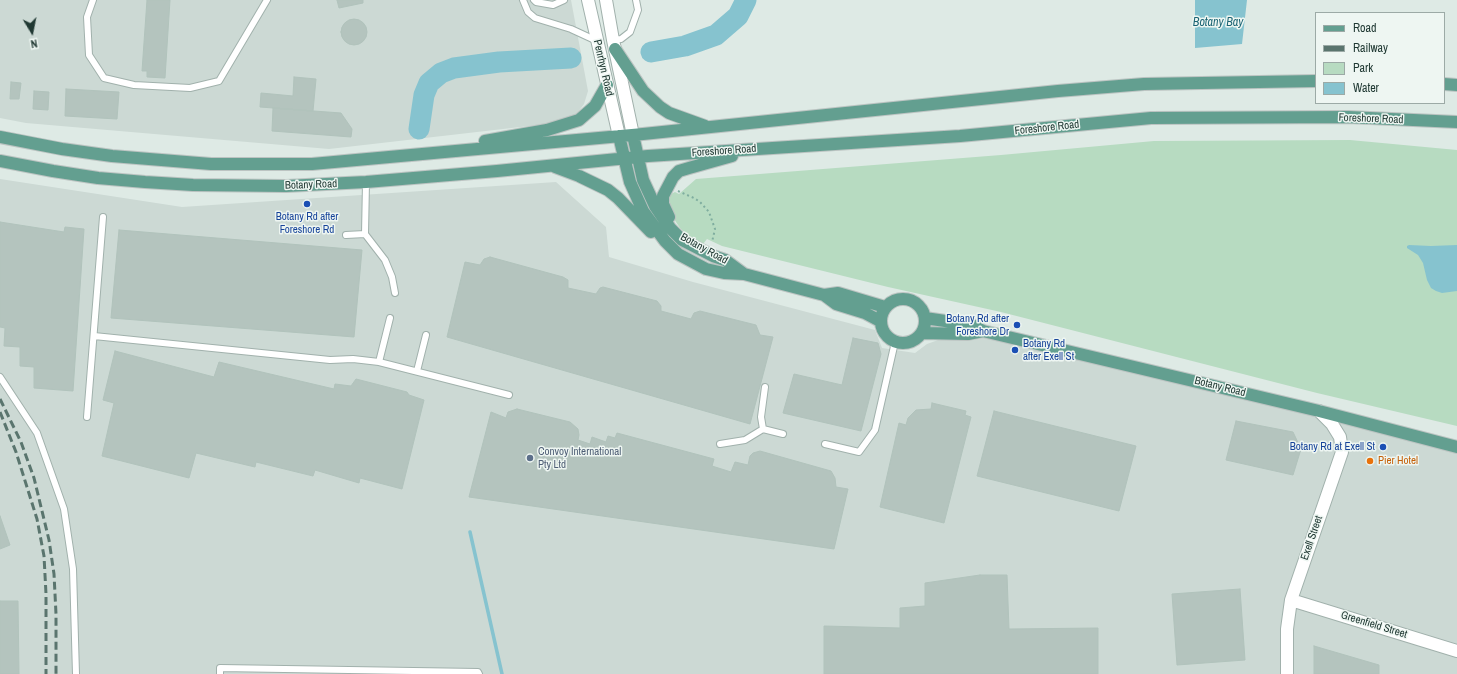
<!DOCTYPE html>
<html>
<head>
<meta charset="utf-8">
<style>
	body { margin:0 }
	#map { position:relative; width:1457px; height:674px; overflow:hidden; background:#deeae5; font-family:"Archivo Narrow",sans-serif }
	canvas { display:block }
	.legend { position:absolute; left:1315px; top:12px; width:130px; height:92px; box-sizing:border-box; background:#eef6f2; border:1px solid #9caaa6; margin:0; padding:5px 7px; list-style:none; font-size:12px; color:#203933 }
	.legend li { display:flex; align-items:center; gap:8px; height:20px }
	.legend b { width:20px; border:1px solid #9caaa6 }
	.north { position:absolute; left:12px; top:12px; width:40px; height:40px; -webkit-text-stroke:3px #eef6f2; paint-order:stroke; rotate:170deg; font-size:11px; font-weight:700; line-height:16px; text-align:center; color:#203933 }
	.north::after { content:''; display:block; margin:auto; width:14px; height:18px; background:#203933; clip-path:polygon(50% 0,100% 100%,50% 72%,0 100%) }
</style>
</head>
<body>
<div id="map">
<canvas width="1457" height="674"></canvas>
<ul class="legend">
<li><b style="height:5px;background:#639f90"></b>Road</li>
<li><b style="height:5px;background:#5a756e"></b>Railway</li>
<li><b style="height:11px;background:#b7dbc1"></b>Park</li>
<li><b style="height:11px;background:#86c3cf"></b>Water</li>
</ul>
<div class="north">N</div>
</div>
<script>
const g = document.querySelector('canvas').getContext('2d');
g.lineJoin = 'round';
function paint(path, color) { g.fillStyle = color; g.fill(path, 'evenodd'); }
const shape = rows => new Path2D(rows.map(r => 'M' + r).join(''));
function strokePath(path, color, width, dash) { g.strokeStyle = color; g.lineWidth = width; g.lineCap = dash ? 'butt' : 'round'; g.setLineDash(dash || []); g.stroke(path); }
function label(font, color, halo, rows, align = 'center') {
  g.font = font + ' "Archivo Narrow",sans-serif'; g.lineWidth = 3; g.setLineDash([]); g.textBaseline = 'middle'; g.strokeStyle = halo; g.fillStyle = color; for (const [text, x, y, turn = 0] of rows) {
    g.save(); g.translate(x, y); g.rotate((+turn || 0) * Math.PI / 180); g.textAlign = isNaN(turn) ? turn : align; if (halo) g.strokeText(text, 0, 0); g.fillText(text, 0, 0); g.restore();
  }
}
const built = shape([
	[0,0,571,0,588,91,584,104,576,115,564,122,329,149,26,123,0,118],
	[0,179,182,207,556,182,606,227,609,257,693,282,875,330,882,348,915,353,927,344,941,339,986,333,1457,447,1457,674,0,674]
]);
const green = shape([
	[1350,140,1457,150,1457,426,1317,393,1001,312,888,287,722,246,707,239,703,244,688,236,680,228,674,219,668,201,669,195,675,192,679,194,696,179,1001,155,1154,141]
]);
const water = shape([
	[1195,0,1247,0,1242,44,1195,48],
	[1409,245,1431,246,1457,245,1457,291,1442,293,1436,291,1431,288,1427,280,1423,263,1418,255,1407,248,1407,246]
]);
const stream = shape([
	[470,532,502,674]
]);
const river = shape([
	[651,52,685,46,716,35,738,16,746,0],
	[419,129,424,95,429,83,441,73,454,68,499,62,571,58]
]);
const building = shape([
	[147,0,170,0,165,78,147,77,147,71,142,71,147,0],
	[337,0,363,0,363,3,339,8,337,0],
	'341 32a13 13 0 1 1 26 0a13 13 0 1 1-26 0Z',
	[294,77,316,79,313,111,260,107,261,93,293,96,294,77],
	[11,82,21,83,19,99,10,99,11,82],
	[66,89,119,92,117,119,65,116,66,89],
	[34,91,49,92,48,110,33,109,34,91],
	[273,108,341,113,352,129,351,137,272,131,273,108],
	[0,222,64,232,65,227,84,229,73,391,34,388,34,367,20,366,20,347,4,346,5,328,0,327,0,222],
	[119,230,362,250,354,337,111,318,119,230],
	[490,257,563,277,568,280,568,288,596,294,600,288,603,287,657,301,661,306,661,311,691,319,694,313,700,311,756,325,760,335,773,337,750,424,447,337,465,262,480,265,484,259,490,257],
	[853,338,878,343,881,354,861,431,783,413,794,374,842,385,853,338],
	[115,351,214,377,219,362,334,389,335,384,351,386,356,379,407,392,409,395,424,400,402,489,360,478,359,483,315,470,313,476,256,462,255,467,196,453,189,478,102,456,114,403,103,400,115,351],
	[932,403,966,411,965,415,971,417,944,523,880,507,899,423,906,425,908,418,916,410,931,409,932,403],
	[517,409,570,422,578,429,579,435,578,440,590,444,592,437,606,442,608,436,615,438,617,433,714,459,712,466,731,472,735,462,748,465,750,456,753,453,760,451,831,471,835,478,836,487,848,489,834,549,469,497,491,412,506,418,508,412,517,409],
	[994,411,1136,446,1119,511,977,476,994,411],
	[1236,421,1293,432,1301,449,1293,475,1226,460,1236,421],
	[0,516,10,545,0,549,0,516],
	[980,575,1007,575,1009,629,1098,628,1098,674,824,674,824,626,900,628,900,608,925,606,925,583,980,575],
	[1240,589,1245,660,1177,665,1172,594,1240,589],
	[0,601,18,601,19,674,0,674,0,601],
	[1314,646,1379,665,1379,674,1314,674,1314,646]
]);
const path = shape([
	[678,191,694,198,700,202,709,212,715,229,712,242]
]);
const service = shape([
	[93,0,87,17,89,55,104,78,134,85,190,88,219,81,267,0],
	[523,0,528,12,535,18,571,29,597,41],
	[534,0,536,2,553,5,564,0],
	[613,40,621,39,630,32,638,10,636,0],
	[365,234,366,182],
	[346,235,365,234,385,260,392,277,395,293],
	[94,336,330,360,353,359,379,362,509,395],
	[379,362,390,318],
	[417,371,426,335],
	[0,377,37,433,64,509,73,569,76,674],
	[87,417,103,217],
	[763,429,761,417,765,387],
	[720,444,745,440,763,429,783,434],
	[825,444,859,452,875,430,895,342],
	[220,674,220,668,478,672,479,674]
]);
const minor = shape([
	[588,0,619,136],
	[606,0,613,40,633,135],
	[1291,600,1457,651],
	[1287,674,1287,629,1291,600,1342,452,1340,437,1332,424,1319,411]
]);
const primary = shape([
	[615,49,643,91,660,107,669,113,705,126],
	[1444,84,1457,85],
	[633,135,643,180,655,206,670,228,682,240,713,256,725,260,744,274],
	[619,136,630,182,643,211,665,241,678,254,706,269,724,273,744,274,824,295,838,293,885,307],
	[0,137,62,149,112,156,211,164,312,164,643,134,1058,91,1144,84,1316,81],
	[485,141,547,130,579,120,595,106,607,85],
	[0,161,53,171,98,178,145,182,193,185,286,186,366,182,497,171,648,156,960,136,1151,118,1348,117,1457,122],
	[555,167,579,176,608,190,618,198,651,232],
	[669,217,663,204,663,196,673,177,679,171,689,168,732,156],
	[824,295,836,304,865,313,880,321],
	'881 321a22 22 0 1 1 44 0a22 22 0 1 1-44 0Z',
	[925,318,972,325,983,331,1319,411,1457,447],
	[922,333,968,334,983,331]
]);
const rail = shape([
	[0,399,21,442,34,478,49,540,54,574,56,614,56,674],
	[0,412,16,452,37,519,44,556,46,594,46,674]
]);
const markers = [
	[307,204,4,"#1a4fb4"],
	[1017,325,4,"#1a4fb4"],
	[1015,350,4,"#1a4fb4"],
	[1383,447,4,"#1a4fb4"],
	[530,458,4,"#5c6f8a"],
	[1370,461,4,"#e8710a"]
];
const streetNames = [
	["Penrhyn Road",603,68,77],
	["Foreshore Road",1371,119,2],
	["Foreshore Road",1047,128,-6],
	["Foreshore Road",724,151,-4],
	["Botany Road",311,185,-2],
	["Botany Road",704,249,29],
	["Botany Road",1220,387,14],
	["Exell Street",1312,538,-71],
	["Greenfield Street",1374,625,17]
];
const transitNames = [
	["Botany Rd after",307,217,"center"],
	["Foreshore Rd",307,230,"center"],
	["Botany Rd after",1009,319],
	["Foreshore Dr",1009,332],
	["Botany Rd",1023,344,"left"],
	["after Exell St",1023,357,"left"],
	["Botany Rd at Exell St",1375,447]
];
const serviceNames = [
	["Convoy International",538,452],
	["Pty Ltd",538,465]
];
const foodNames = [
	["Pier Hotel",1378,461]
];
const waterNames = [
	["Botany Bay",1218,23]
];
paint(built, '#ccd9d4');
paint(green, '#b7dbc1');
paint(water, '#86c3cf');
strokePath(stream, '#86c3cf', 3.5);
strokePath(river, '#86c3cf', 21);
paint(building, '#b4c4be');
strokePath(building, '#b1c3bc', 1);
strokePath(service, '#a1b1ac', 8);
strokePath(minor, '#a1b1ac', 14);
strokePath(primary, '#bcc4c2', 14);
strokePath(path, '#7fad9f', 2, [2, 3]);
strokePath(service, '#fff', 6);
strokePath(minor, '#fff', 12);
strokePath(primary, '#639f90', 12);
strokePath(rail, '#5a756e', 3, [8, 4]);
for (const [x, y, r, color] of markers) { const dot = new Path2D(); dot.arc(x, y, r, 0, 2 * Math.PI); g.fillStyle = color; g.fill(dot); strokePath(dot, '#eef6f2', 1.5); }
label('11px', '#203933', '#eef6f2', streetNames);
label('11px', '#164399', '#eef6f2', transitNames, 'right');
label('11px', '#4e5e75', '#eef6f2', serviceNames, 'left');
label('11px', '#c56008', '#eef6f2', foodNames, 'left');
label('italic 12px', '#1b6474', '#eef6f2', waterNames);
</script>
</body>
</html>
